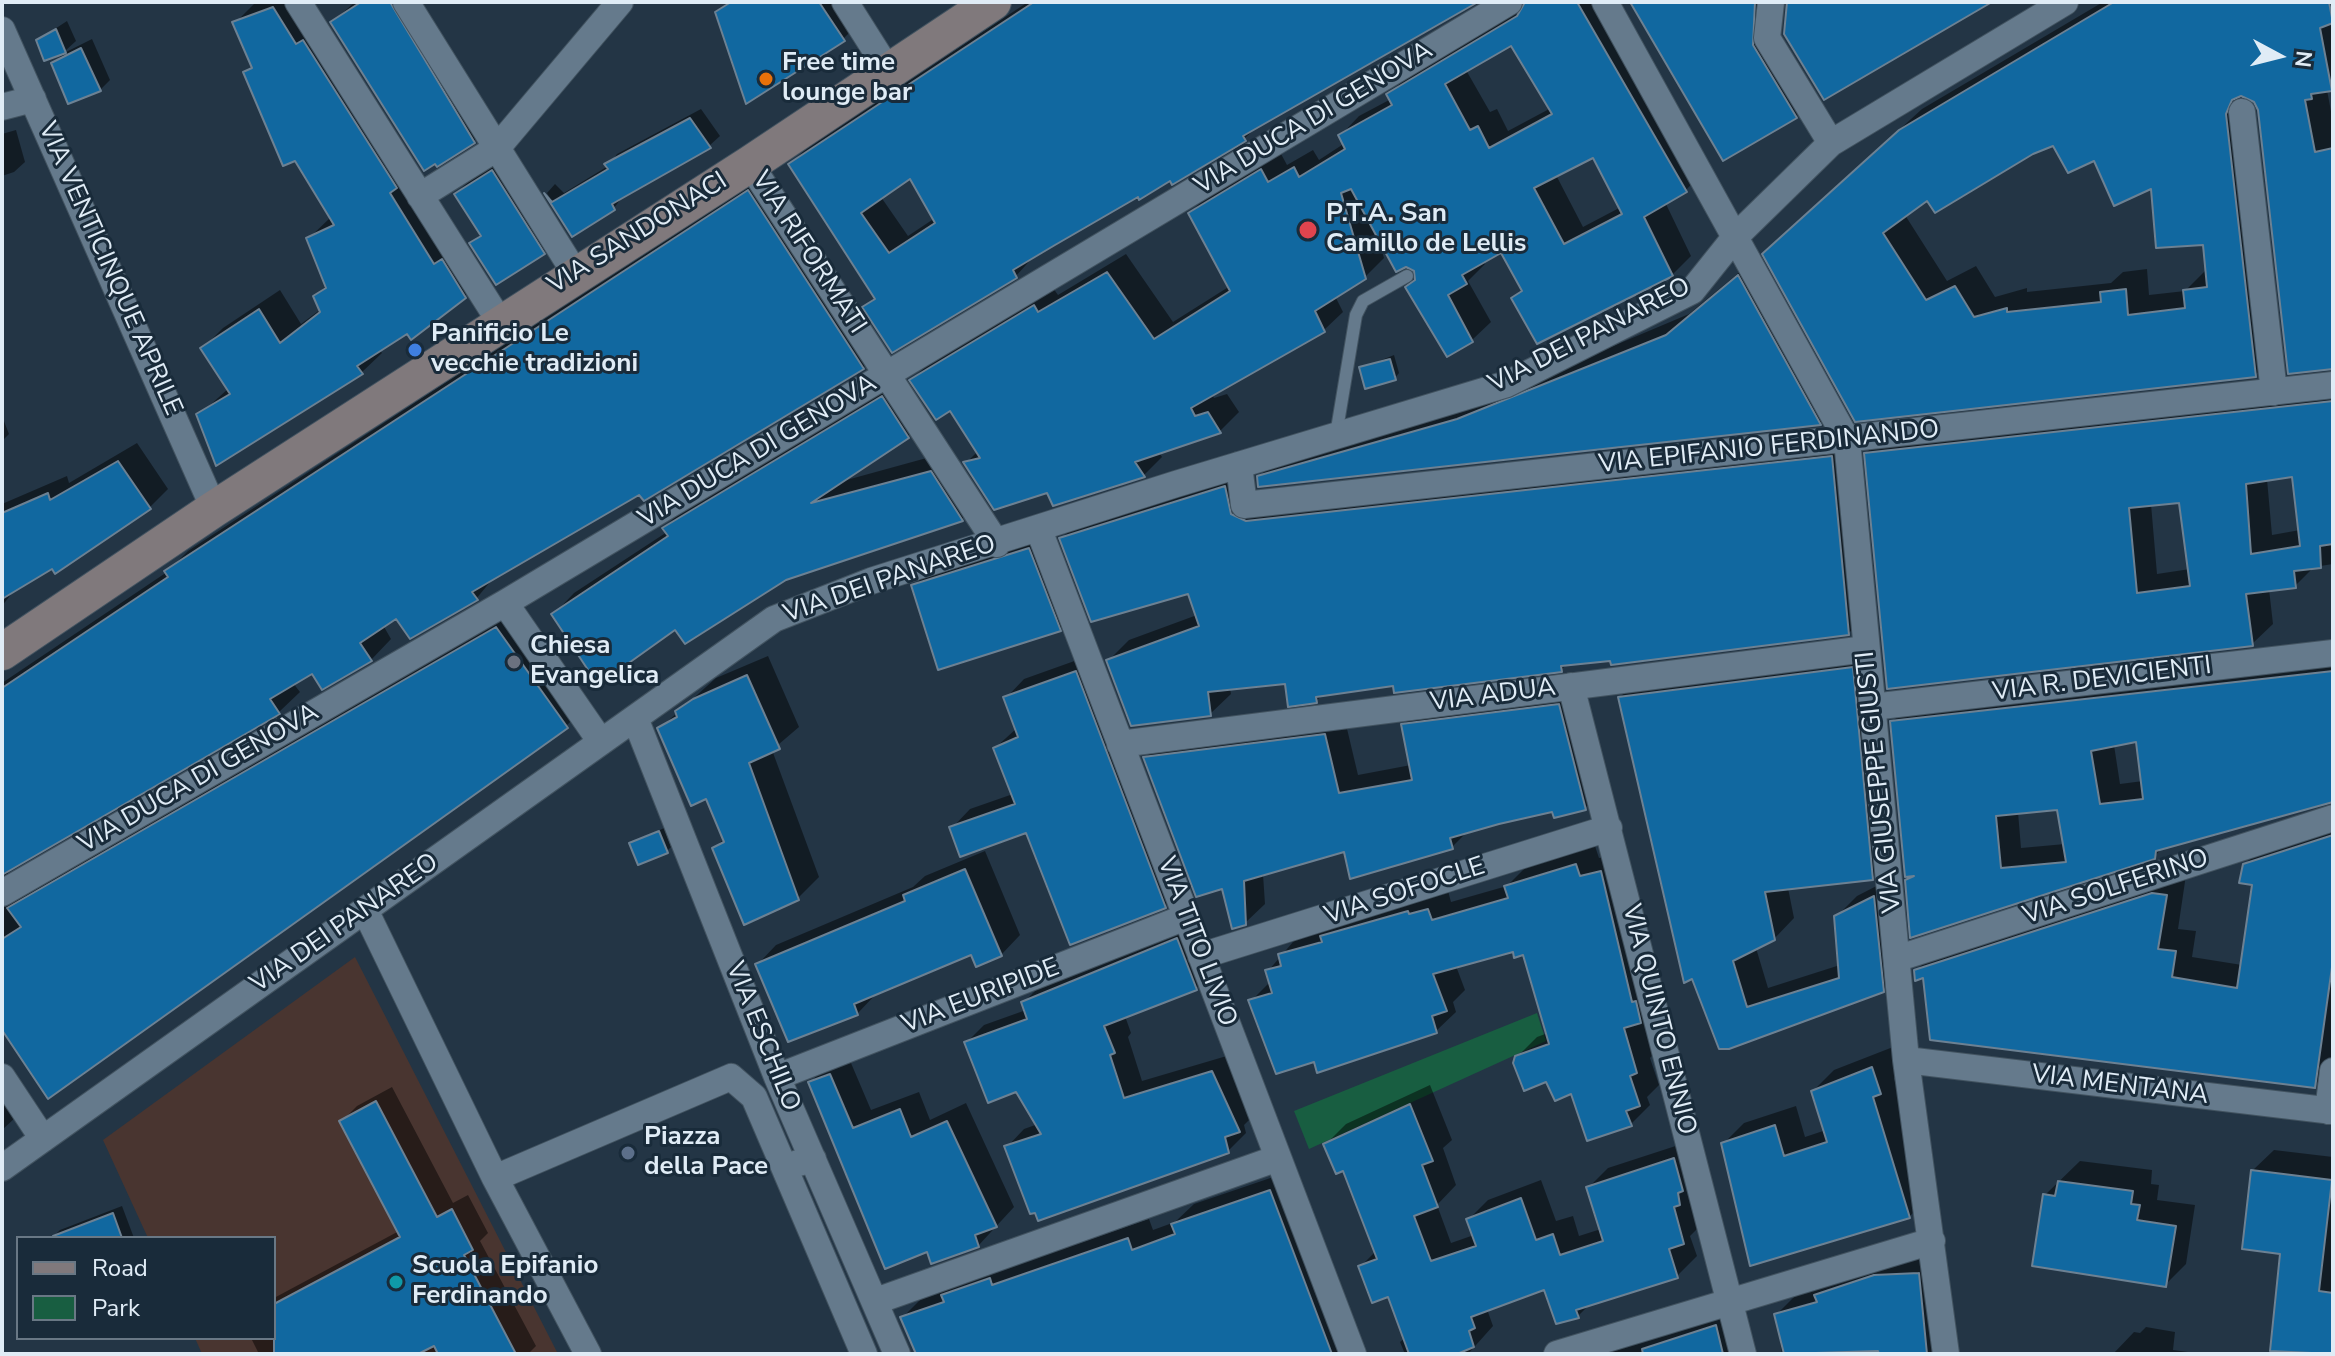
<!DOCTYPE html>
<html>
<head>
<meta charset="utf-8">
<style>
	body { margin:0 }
	#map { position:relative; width:2335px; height:1356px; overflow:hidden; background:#233545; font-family:"Nunito Sans",sans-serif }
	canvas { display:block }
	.frame { position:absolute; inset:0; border:4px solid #e0ecf6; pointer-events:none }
	.legend { position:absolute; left:16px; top:1236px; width:260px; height:104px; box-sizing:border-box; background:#192b3a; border:2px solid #697885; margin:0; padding:10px 14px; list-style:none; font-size:24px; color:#e0ecf6 }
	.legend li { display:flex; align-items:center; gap:16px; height:40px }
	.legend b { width:40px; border:2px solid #697885 }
	.north { position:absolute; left:2239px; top:16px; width:80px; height:80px; -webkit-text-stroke:6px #192b3a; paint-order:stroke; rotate:97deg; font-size:22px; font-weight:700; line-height:32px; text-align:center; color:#e0ecf6 }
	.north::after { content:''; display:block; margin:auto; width:28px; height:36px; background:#e0ecf6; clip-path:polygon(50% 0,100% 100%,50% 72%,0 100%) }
</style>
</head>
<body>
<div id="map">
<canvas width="2335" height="1356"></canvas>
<div class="frame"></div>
<ul class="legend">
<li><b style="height:10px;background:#80797c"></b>Road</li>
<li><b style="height:22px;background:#185e41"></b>Park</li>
</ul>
<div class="north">N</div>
</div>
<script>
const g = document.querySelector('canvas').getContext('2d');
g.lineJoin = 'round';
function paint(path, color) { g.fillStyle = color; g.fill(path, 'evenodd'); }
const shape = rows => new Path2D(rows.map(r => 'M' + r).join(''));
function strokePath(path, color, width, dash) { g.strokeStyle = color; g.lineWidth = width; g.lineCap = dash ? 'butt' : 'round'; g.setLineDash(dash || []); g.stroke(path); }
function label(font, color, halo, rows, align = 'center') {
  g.font = font + ' "Nunito Sans",sans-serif'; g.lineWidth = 6; g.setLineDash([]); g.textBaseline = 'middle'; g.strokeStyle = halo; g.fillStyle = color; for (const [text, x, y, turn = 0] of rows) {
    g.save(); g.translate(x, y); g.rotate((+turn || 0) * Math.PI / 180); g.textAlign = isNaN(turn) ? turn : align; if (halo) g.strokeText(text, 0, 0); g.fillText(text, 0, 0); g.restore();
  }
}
const education = shape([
	[355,957,558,1354,202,1354,195,1338,274,1338,274,1238,148,1238,103,1140]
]);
const green = shape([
	[1537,1013,1546,1041,1309,1149,1294,1111]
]);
const shadow = shape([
	[256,2,303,2,485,276,465,296,379,349,382,353,361,373,199,415,229,388,203,348,223,328,280,290,301,324,321,309,315,296,327,285,308,239,331,217,246,72,253,65,235,23],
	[355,2,415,2,489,126,474,141,332,22],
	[728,2,846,2,855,27,843,39,717,12],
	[1028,2,1474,2,1371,64,1369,59,1261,123,1244,139,1139,194,1034,256,1016,276,865,307,876,296,790,164,809,146],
	[911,177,935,218,908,236,881,197],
	[1527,2,1608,2,1704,171,1686,190,1665,202,1691,256,1672,275,1513,298,1523,289,1502,250,1483,261,1485,264,1468,281,1491,322,1472,340,1417,278,1416,270,1378,238,1384,258,1365,277,1335,296,1343,312,1324,330,1212,394,1214,398,1227,394,1239,412,1220,431,1159,452,1162,457,1144,475,1048,491,966,463,978,451,950,408,912,380,931,361,1053,288,1058,295,1126,254,1173,322,1230,286,1190,213,1209,194,1280,152,1287,165,1313,150,1319,160,1345,143,1341,135,1359,116,1391,99,1389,94,1408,76],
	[1512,44,1551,108,1508,131,1497,109,1490,112,1466,70],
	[1593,156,1621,207,1583,227,1556,175],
	[1633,2,1774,2,1773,24,1816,96,1796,117],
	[2103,2,2333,2,2333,88,2327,90,2333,122,2333,369,2260,109,2247,96,2276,355,2255,375,1856,419,1786,233,1922,109],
	[2054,143,2153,186,2205,243,2206,270,2185,291,2149,295,2147,269,2123,272,2111,283,2027,292,2027,288,1995,297,1976,266,1947,281,1905,215,1928,198],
	[67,21,76,41,65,51,45,58,38,40],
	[92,39,110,80,100,90,53,64,64,53],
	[701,109,720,136,709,146,623,196,614,208,572,235,547,193,555,184,564,193,608,166,617,154],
	[16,130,25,162,14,172,2,176,2,134],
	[508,156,559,237,543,253,472,243,482,233,456,194,472,178],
	[769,171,884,347,863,368,495,576,476,599,396,616,383,625,391,639,371,660,313,672,293,683,300,692,279,712,8,869,8,879,517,607,587,706,566,726,2,1027,2,683,167,572,188,551],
	[1759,256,1840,403,1820,423,1259,477,1280,456,1535,379,1689,314],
	[1394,355,1399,373,1395,378,1362,368],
	[903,377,928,416,908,436,843,481,952,451,982,498,962,519,785,579,675,628,554,614,574,593,667,532,664,528,685,507],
	[2333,381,2333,564,2314,567,2295,586,2269,589,2273,624,2252,644,1889,687,1866,453,1887,433],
	[2294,475,2300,530,2272,535,2267,479],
	[2181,501,2190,569,2157,574,2151,504],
	[2,416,9,434,2,441],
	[1852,437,1869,612,1849,633,1567,664,1561,670,1394,683,1323,694,1316,701,1286,682,1230,688,1231,694,1210,714,1108,661,1129,640,1197,615,1190,592,1062,538,1082,518,1246,467,1251,494],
	[137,443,168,489,149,508,16,588,2,606,2,504,67,476,69,483],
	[1044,533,1075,614,1059,630,914,586,929,570],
	[1872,647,1892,858,1872,878,1788,888,1794,918,1774,939,1756,948,1768,988,1840,965,1836,917,1857,896,1894,877,1903,970,1882,991,1728,1047,1620,697,1641,677],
	[1094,654,1183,888,1165,906,1027,831,952,828,970,809,1013,794,995,748,1017,728,1006,698,1024,679],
	[2333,655,2333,795,2249,826,2163,847,2154,857,1907,881,1914,874,1892,722,1913,701],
	[2138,740,2143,781,2120,784,2114,745],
	[2058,808,2065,844,2021,848,2018,812],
	[768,656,799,727,772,750,819,877,798,898,714,848,725,838,707,796,659,729,716,678],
	[1578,686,1605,789,1585,808,1554,810,1468,831,1452,847,1345,850,1263,874,1265,904,1245,923,1145,758,1164,739,1344,716,1358,775,1411,765,1403,725,1422,706],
	[2333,821,2333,1067,2314,1086,1916,971,1936,950,2186,875,2178,929,2196,931,2192,957,2242,965,2254,883,2244,865,2266,844],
	[664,828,671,847,667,851,631,844],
	[1595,846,1599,858,1620,853,1655,1052,1650,1058,1659,1085,1647,1097,1650,1105,1631,1124,1547,1080,1517,1057,1537,1037,1548,1033,1524,952,1514,950,1456,966,1465,990,1453,1002,1456,1012,1436,1031,1315,1059,1251,1001,1271,981,1268,971,1299,935,1448,891,1451,902,1507,886,1526,867],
	[985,851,1020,935,1001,955,972,952,876,994,857,1014,757,965,776,945,913,887,925,876],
	[1195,921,1214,971,1196,988,1125,1016,1131,1033,1128,1037,1142,1081,1230,1055,1256,1113,1244,1125,1246,1133,1228,1151,1007,1147,1024,1129,1038,1124,1017,1089,967,1042,984,1025,1026,1010,1023,1003,1041,985],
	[1893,1047,1901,1072,1894,1078,1930,1196,1909,1217,1723,1144,1744,1123,1796,1106,1805,1137,1826,1130,1813,1091,1834,1070],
	[848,1056,871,1110,919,1092,930,1120,966,1103,1014,1207,978,1246,928,1249,810,1083,828,1064],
	[2,1063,29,1105,2,1130],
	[1430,1085,1452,1140,1443,1148,1456,1185,1437,1205,1451,1243,1474,1235,1468,1220,1488,1200,1541,1180,1556,1221,1573,1216,1579,1236,1601,1229,1588,1188,1608,1168,1694,1140,1703,1223,1690,1236,1697,1256,1677,1276,1591,1303,1578,1316,1546,1287,1494,1306,1488,1312,1493,1326,1468,1354,1405,1354,1400,1342,1405,1338,1389,1295,1360,1267,1376,1251,1344,1169,1326,1144,1346,1124],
	[392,1087,453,1203,468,1195,488,1233,480,1241,536,1346,528,1354,259,1354,251,1338,274,1338,274,1298,399,1231,342,1121,357,1106],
	[2274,1150,2333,1157,2333,1354,2273,1349,2283,1252,2253,1170],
	[2080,1161,2152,1170,2151,1184,2159,1185,2157,1200,2195,1205,2186,1264,2165,1285,2045,1195],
	[1291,1171,1360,1354,917,1354,902,1318,923,1297,1149,1219,1153,1230,1175,1222,1194,1204],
	[122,1206,134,1238,52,1238,60,1230],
	[1939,1253,1949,1354,1782,1354,1776,1315,1797,1294,1837,1275],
	[1736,1306,1748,1354,1610,1354,1622,1343],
	[2146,1327,2175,1332,2173,1350,2203,1354,2113,1354,2134,1332,2140,1333]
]);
const building = shape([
	[361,2,390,2,475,143,437,167,435,164,424,171,330,22,361,2],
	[731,2,819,2,845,41,746,104,715,12,731,2],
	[1034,2,1478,2,1243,136,1246,141,1172,185,1170,181,1139,200,1138,197,1055,245,1013,270,1017,278,892,353,862,307,875,299,788,164,1034,2],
	[910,179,935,223,889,253,861,213,910,179],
	[1525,2,1577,2,1687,192,1644,217,1673,276,1537,344,1511,298,1522,291,1501,253,1462,275,1467,284,1448,295,1473,342,1447,357,1405,287,1415,280,1414,271,1406,267,1396,272,1351,189,1341,193,1366,279,1315,311,1325,332,1191,408,1195,416,1208,412,1221,433,1135,462,1145,477,1053,506,1047,493,994,510,963,462,980,458,950,411,936,420,909,380,1034,305,1038,312,1107,272,1154,339,1230,291,1188,213,1261,169,1268,182,1294,167,1299,177,1345,149,1338,135,1392,105,1386,94,1517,16,1525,2],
	[1511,46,1552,114,1489,148,1478,126,1470,130,1445,84,1511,46],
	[1593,158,1622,214,1564,244,1534,188,1593,158],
	[1630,2,1755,2,1753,45,1797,118,1723,161,1630,2],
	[1787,2,1992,2,1824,100,1784,34,1787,2],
	[2114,2,2329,2,2333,23,2320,28,2332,91,2311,94,2312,99,2305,100,2315,152,2333,148,2333,369,2288,374,2258,110,2254,102,2241,96,2232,100,2226,114,2256,377,1855,422,1762,254,1899,130,2114,2],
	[2053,146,2068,173,2094,161,2114,206,2151,189,2156,248,2203,245,2207,287,2183,290,2185,308,2128,315,2126,289,2100,292,2101,302,2007,312,2007,308,1974,317,1955,286,1926,300,1883,233,1927,201,1935,213,2033,154,2053,146],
	[273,7,296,44,303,40,397,188,390,193,434,264,442,259,466,298,411,340,407,334,357,366,363,374,216,466,196,414,230,394,200,348,259,309,280,343,320,312,313,296,326,288,306,238,334,225,295,161,283,166,243,72,252,68,232,22,273,7],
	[56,29,66,53,44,61,36,40,56,29],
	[81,48,101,91,68,104,51,63,81,48],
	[690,118,711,148,612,204,615,210,572,237,544,193,552,202,608,169,604,164,690,118],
	[492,170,545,254,496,285,469,243,481,236,454,194,492,170],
	[748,190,864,369,644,501,639,495,472,592,478,600,410,639,396,619,360,643,372,661,322,690,312,674,270,699,280,714,2,875,2,688,168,577,164,571,748,190],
	[1738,275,1821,425,1258,487,1257,476,1457,419,1666,335,1738,275],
	[1390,359,1396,380,1365,389,1359,367,1390,359],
	[882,396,909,438,811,503,931,471,963,521,786,580,685,644,675,630,598,685,551,614,668,536,662,528,882,396],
	[2333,401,2333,544,2320,546,2321,568,2294,571,2296,588,2246,594,2253,646,1887,689,1864,453,2333,401],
	[2292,477,2300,546,2251,554,2246,484,2292,477],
	[2179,503,2190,586,2137,593,2129,508,2179,503],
	[1832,456,1849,635,1611,665,1610,661,1561,666,1562,672,1394,693,1393,686,1316,697,1317,703,1288,707,1285,684,1208,692,1211,716,1131,726,1106,660,1199,626,1188,594,1091,622,1059,538,1225,486,1231,514,1246,521,1832,456],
	[118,461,151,509,55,574,52,569,2,599,2,513,48,493,50,500,118,461],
	[1029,548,1061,631,938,670,911,585,1029,548],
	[496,627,568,728,48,1099,2,1030,2,939,21,927,7,908,496,627],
	[1853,667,1873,880,1765,892,1775,940,1733,961,1747,1007,1839,978,1834,916,1874,896,1884,992,1729,1049,1719,1049,1692,979,1684,983,1618,697,1853,667],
	[1076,671,1166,908,1070,945,1026,833,960,857,949,827,1015,804,993,748,1018,737,1003,697,1076,671],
	[2333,671,2333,802,2156,851,2155,859,1910,938,1905,880,1914,876,1905,877,1890,721,2333,671],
	[2136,742,2143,799,2100,804,2091,751,2136,742],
	[2057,810,2066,862,2001,868,1996,816,2057,810],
	[747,675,780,749,749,763,799,900,744,925,712,848,724,842,706,799,691,806,657,728,677,717,675,711,693,699,747,675],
	[1559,704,1586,810,1554,818,1552,812,1499,824,1450,838,1453,849,1350,879,1344,852,1244,881,1246,925,1232,929,1222,889,1196,897,1143,757,1325,734,1339,793,1412,780,1401,724,1559,704],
	[659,831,668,853,638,865,629,843,659,831],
	[2333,835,2333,960,2315,1088,1930,1040,1923,978,1915,981,1914,970,2152,893,2167,895,2158,949,2176,951,2172,977,2237,988,2252,885,2239,883,2243,864,2333,835],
	[1576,864,1580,876,1601,871,1632,1002,1636,1001,1641,1023,1624,1028,1637,1073,1630,1076,1640,1106,1626,1111,1632,1126,1587,1141,1571,1094,1555,1101,1546,1082,1524,1091,1513,1063,1515,1056,1549,1044,1523,955,1514,958,1513,952,1433,974,1447,1011,1432,1016,1437,1033,1317,1073,1314,1062,1276,1074,1248,1000,1272,993,1265,970,1281,966,1278,954,1322,942,1320,936,1408,911,1409,914,1428,909,1432,920,1508,898,1504,886,1576,864],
	[965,869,1002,956,976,967,971,955,854,1004,858,1015,788,1042,755,964,905,901,903,895,965,869],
	[1177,938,1197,990,1104,1026,1115,1053,1110,1055,1124,1098,1212,1071,1240,1132,1225,1137,1229,1153,1038,1221,1035,1213,1030,1214,1004,1146,1041,1134,1016,1092,988,1103,964,1042,1027,1019,1021,1002,1177,938],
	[1872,1067,1881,1094,1873,1097,1910,1218,1750,1266,1721,1143,1775,1125,1784,1156,1827,1142,1811,1091,1872,1067],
	[830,1074,853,1128,900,1109,911,1137,947,1121,997,1227,975,1235,979,1247,931,1264,927,1252,885,1269,808,1082,830,1074],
	[376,1101,437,1217,452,1209,473,1250,464,1255,516,1354,438,1354,434,1346,418,1354,274,1354,274,1304,400,1237,339,1121,376,1101],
	[1410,1104,1433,1161,1422,1165,1438,1207,1414,1216,1431,1261,1476,1246,1466,1219,1521,1198,1536,1240,1553,1234,1560,1255,1603,1241,1586,1187,1674,1158,1683,1191,1678,1193,1680,1205,1674,1207,1684,1244,1669,1249,1678,1278,1576,1310,1579,1318,1556,1324,1544,1290,1471,1317,1475,1328,1469,1331,1474,1347,1457,1354,1409,1354,1388,1297,1372,1303,1358,1266,1377,1259,1343,1171,1336,1174,1323,1144,1410,1104],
	[2251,1170,2332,1180,2319,1291,2333,1293,2333,1354,2270,1351,2280,1254,2242,1249,2251,1170],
	[2058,1181,2133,1191,2131,1204,2140,1205,2137,1220,2176,1226,2166,1287,2032,1266,2043,1194,2055,1196,2058,1181],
	[1270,1190,1332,1354,916,1354,900,1317,944,1302,941,1295,990,1278,992,1285,1128,1238,1132,1250,1175,1234,1171,1224,1270,1190],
	[113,1213,122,1238,53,1238,53,1236,113,1213],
	[1919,1273,1927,1354,1879,1354,1878,1351,1784,1354,1774,1314,1817,1302,1814,1295,1874,1275,1919,1273],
	[1716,1325,1723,1354,1643,1354,1642,1349,1716,1325]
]);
const lane = shape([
	[1336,435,1356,315,1363,301,1407,276]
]);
const street = shape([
	[298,2,500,322],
	[406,2,575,273],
	[845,2,888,70],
	[1605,2,1847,440,1906,1060,1946,1354],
	[1771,2,1767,38,1831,143],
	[2,30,214,509],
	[2,107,33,99],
	[2242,112,2274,392],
	[750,164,997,544],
	[420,196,497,148,620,2],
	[1239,465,1244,505,2333,385],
	[1039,530,1353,1354],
	[505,603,601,742],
	[1571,686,1743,1354],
	[1872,707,2333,653],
	[635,718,777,1077,897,1354],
	[1120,744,1866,649],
	[2,893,505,603,1509,2],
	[365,910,495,1178,731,1077,754,1097,784,1167,813,1159],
	[1201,956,1609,828],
	[1899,958,2333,818],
	[1906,1060,2333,1111],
	[2,1077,43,1139],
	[777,1077,1186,917],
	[2328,1111,2333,1071],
	[784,1167,864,1354],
	[2,1168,774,619,871,581,1176,484,1507,384,1692,291,1736,236,1831,143,2065,2],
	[495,1178,588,1354],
	[876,1301,1278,1158],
	[1557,1354,1932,1241]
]);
const secondary = shape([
	[2,652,214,509,750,164,993,2]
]);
const markers = [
	[766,79,8,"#e8710a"],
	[1308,230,10,"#e0444e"],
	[415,350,8,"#3f7fe0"],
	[514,662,8,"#6b7280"],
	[628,1153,8,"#5c6f8a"],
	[396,1282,8,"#0f9aa8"]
];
const poiNames = [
	["Free time",782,64],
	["lounge bar",782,94],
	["P.T.A. San",1326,215],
	["Camillo de Lellis",1326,245],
	["Panificio Le",431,335],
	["vecchie tradizioni",431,365],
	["Chiesa",530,647],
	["Evangelica",530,677],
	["Piazza",644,1138],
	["della Pace",644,1168],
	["Scuola Epifanio",412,1267],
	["Ferdinando",412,1297]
];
const streetNames = [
	["VIA DUCA DI GENOVA",1314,119,-31],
	["VIA SANDONACI",638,234,-32],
	["VIA RIFORMATI",808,253,57],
	["VIA VENTICINQUE APRILE",109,269,66],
	["VIA DEI PANAREO",1590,336,-27],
	["VIA EPIFANIO FERDINANDO",1769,448,-6],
	["VIA DUCA DI GENOVA",758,452,-31],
	["VIA DEI PANAREO",890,580,-19],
	["VIA R. DEVICIENTI",2102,680,-7],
	["VIA ADUA",1493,696,-7],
	["VIA DUCA DI GENOVA",199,779,-30],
	["VIA GIUSEPPE GIUSTI",1880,782,-96],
	["VIA SOLFERINO",2116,888,-18],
	["VIA SOFOCLE",1405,892,-18],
	["VIA DEI PANAREO",345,924,-35],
	["VIA TITO LIVIO",1196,942,69],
	["VIA EURIPIDE",981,997,-21],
	["VIA QUINTO ENNIO",1658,1020,76],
	["VIA ESCHILO",762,1037,68],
	["VIA MENTANA",2120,1086,7]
];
paint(education, '#493530');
paint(green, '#185e41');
paint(shadow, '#0007');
paint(building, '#1168a0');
strokePath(building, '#6c8193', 2);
strokePath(lane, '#425360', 14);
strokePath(street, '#425360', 28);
strokePath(secondary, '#425360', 38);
strokePath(lane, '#657a8c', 12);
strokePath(street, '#657a8c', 26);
strokePath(secondary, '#80797c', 36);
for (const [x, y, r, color] of markers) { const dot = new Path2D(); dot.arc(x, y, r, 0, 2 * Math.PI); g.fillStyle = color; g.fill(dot); strokePath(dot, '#192b3a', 3); }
label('bold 26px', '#e0ecf6', '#192b3a', poiNames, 'left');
label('26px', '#e0ecf6', '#192b3a', streetNames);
</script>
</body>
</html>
